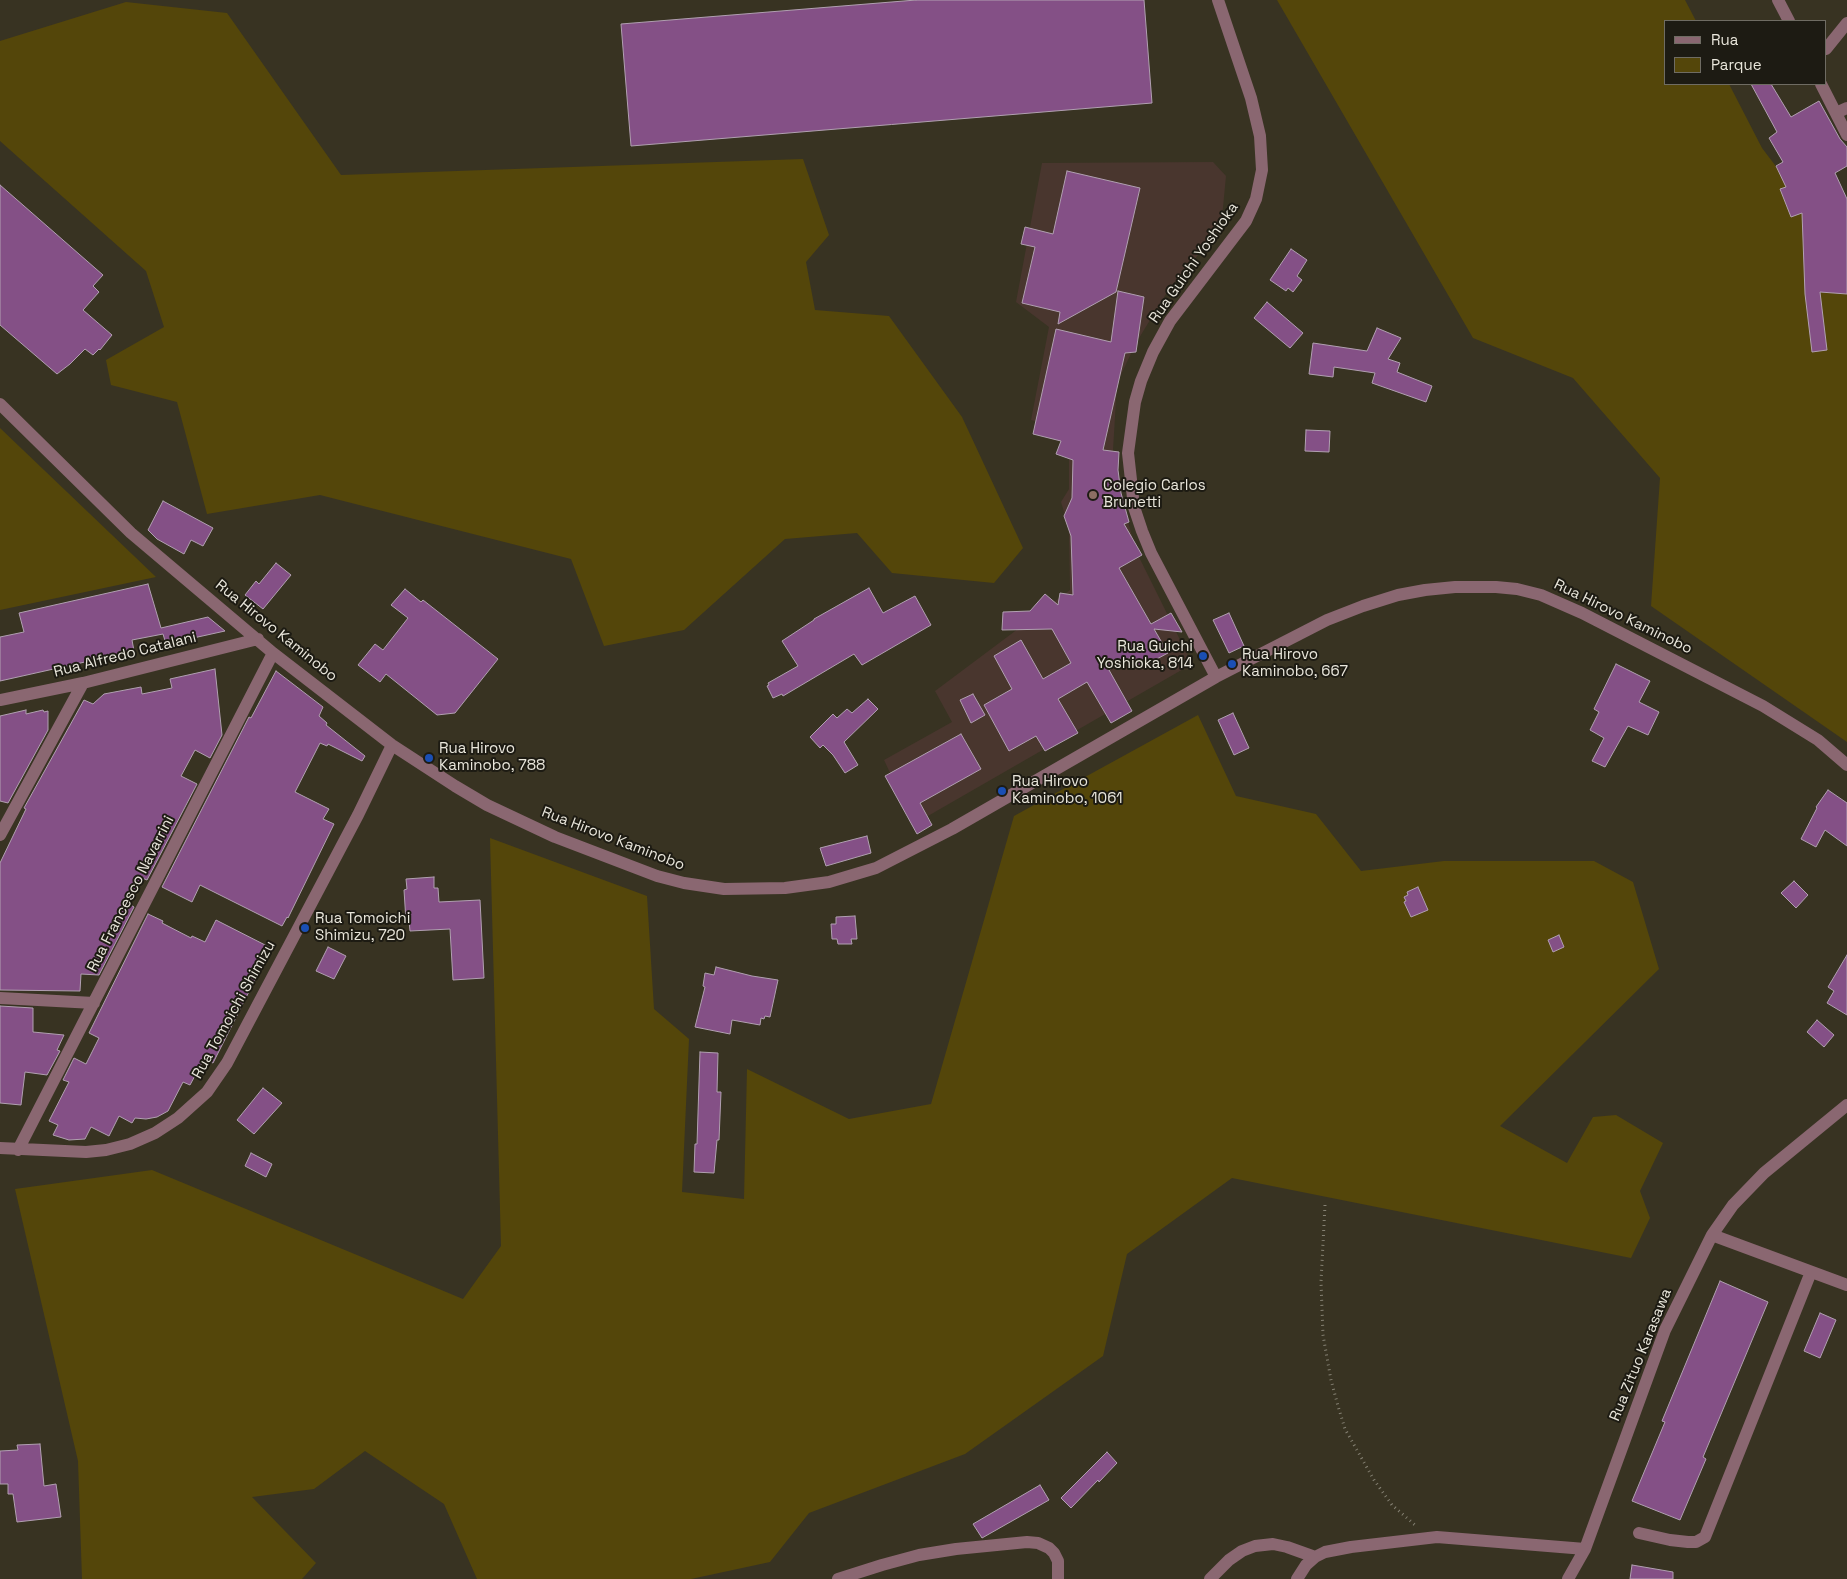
<!DOCTYPE html>
<html>
<head>
<meta charset="utf-8">
<style>
	body { margin:0 }
	#map { position:relative; width:1847px; height:1579px; overflow:hidden; background:#383322; font-family:"Space Grotesk",sans-serif }
	canvas { display:block }
	.legend { position:absolute; left:1664px; top:20px; width:162px; height:65px; box-sizing:border-box; background:#1d1b13; border:1px solid #6f6c63; margin:0; padding:6px 9px; list-style:none; font-size:15px; color:#e9e6db }
	.legend li { display:flex; align-items:center; gap:10px; height:25px }
	.legend b { width:25px; border:1px solid #6f6c63 }
</style>
</head>
<body>
<div id="map">
<canvas width="1847" height="1579"></canvas>
<ul class="legend">
<li><b style="height:6px;background:#8a6771"></b>Rua</li>
<li><b style="height:14px;background:#54460a"></b>Parque</li>
</ul>
</div>
<script>
const g = document.querySelector('canvas').getContext('2d');
g.lineJoin = 'round';
function paint(path, color) { g.fillStyle = color; g.fill(path, 'evenodd'); }
const shape = rows => new Path2D(rows.map(r => 'M' + r).join(''));
function strokePath(path, color, width, dash) { g.strokeStyle = color; g.lineWidth = width; g.lineCap = dash ? 'butt' : 'round'; g.setLineDash(dash || []); g.stroke(path); }
function label(font, color, halo, rows, align = 'center') {
  g.font = font + ' "Space Grotesk",sans-serif'; g.lineWidth = 4; g.setLineDash([]); g.textBaseline = 'middle'; g.strokeStyle = halo; g.fillStyle = color; for (const [text, x, y, turn = 0] of rows) {
    g.save(); g.translate(x, y); g.rotate((+turn || 0) * Math.PI / 180); g.textAlign = isNaN(turn) ? turn : align; if (halo) g.strokeText(text, 0, 0); g.fillText(text, 0, 0); g.restore();
  }
}
const education = shape([
	[1213,162,1226,176,1221,228,1169,289,1136,343,1117,383,1112,467,1137,553,1192,664,914,824,884,760,952,722,935,691,1070,590,1069,528,1061,502,1069,489,1069,429,1031,420,1049,327,1016,302,1042,163]
]);
const green = shape([
	[1277,0,1685,0,1696,21,1666,21,1666,84,1729,84,1762,148,1847,260,1847,742,1651,606,1660,478,1573,378,1473,338],
	[126,2,227,13,341,175,803,159,829,235,806,262,815,310,889,316,962,417,1023,548,994,583,892,573,857,533,785,539,684,630,604,646,571,559,320,495,207,514,177,402,111,385,106,360,164,327,146,271,0,141,0,41],
	[0,428,156,577,0,610],
	[1198,715,1236,796,1316,814,1361,871,1444,861,1594,861,1633,882,1659,969,1500,1126,1567,1163,1593,1117,1616,1115,1663,1143,1640,1191,1650,1218,1631,1258,1232,1178,1127,1254,1103,1356,965,1454,809,1513,770,1562,691,1579,477,1579,444,1504,365,1451,314,1489,252,1497,316,1563,302,1579,82,1579,78,1461,15,1189,152,1170,463,1299,501,1246,490,838,647,896,654,1009,689,1039,682,1192,744,1199,747,1069,849,1119,931,1104,1014,816]
]);
const building = shape([
	[916,0,1144,0,1152,103,631,146,621,24,916,0],
	[1751,84,1771,84,1791,117,1819,101,1840,139,1847,147,1847,166,1835,173,1847,199,1847,294,1820,292,1827,350,1812,352,1805,294,1802,213,1791,217,1780,189,1786,187,1776,166,1783,162,1769,138,1777,132,1751,84],
	[1067,171,1140,188,1116,292,1058,324,1060,312,1022,303,1035,247,1021,244,1025,227,1053,234,1067,171],
	[0,185,103,275,93,286,99,292,83,310,112,335,100,350,99,349,93,355,85,349,70,364,57,374,0,325,0,185],
	[1291,249,1307,260,1297,276,1302,280,1293,292,1288,288,1286,291,1270,280,1291,249],
	[1118,291,1144,297,1136,352,1125,353,1103,450,1119,452,1118,470,1121,493,1129,522,1124,524,1142,555,1119,568,1151,624,1171,613,1182,632,1154,629,1168,653,1140,668,1133,656,1109,670,1132,711,1111,723,1087,682,1058,699,1078,733,1045,751,1036,736,1009,751,984,705,1012,689,994,656,1021,640,1043,679,1071,663,1052,629,1002,630,1003,612,1030,611,1045,594,1058,605,1060,593,1073,595,1071,536,1064,516,1072,498,1073,460,1056,454,1061,441,1033,434,1056,329,1111,342,1118,291],
	[1267,302,1303,333,1290,348,1254,318,1267,302],
	[1377,328,1401,338,1388,359,1400,363,1397,372,1432,386,1426,402,1372,383,1375,373,1334,367,1333,377,1309,374,1313,343,1367,351,1377,328],
	[1306,430,1330,431,1329,452,1305,451,1306,430],
	[163,501,213,528,203,546,191,540,184,554,157,539,148,530,163,501],
	[276,563,291,575,263,609,245,595,256,581,259,584,276,563],
	[148,584,161,628,208,617,225,631,166,644,163,634,132,640,134,651,0,681,0,637,24,632,19,613,148,584],
	[869,588,883,613,915,596,931,625,862,665,854,654,783,696,782,694,773,698,767,686,769,685,768,683,798,666,782,641,814,620,814,619,869,588],
	[405,589,421,602,423,600,498,659,455,713,437,715,386,674,380,682,358,665,375,644,383,650,408,618,391,605,405,589],
	[1229,613,1244,646,1229,653,1213,620,1229,613],
	[1616,664,1650,681,1639,702,1659,712,1648,735,1628,726,1605,767,1592,761,1604,738,1590,730,1599,712,1594,709,1616,664],
	[215,669,222,735,210,758,195,750,181,776,197,784,147,880,142,878,129,904,134,907,99,975,81,974,80,991,0,990,0,863,26,809,24,808,84,700,93,704,104,694,141,687,142,694,172,688,170,679,215,669],
	[276,671,323,707,319,716,327,723,326,725,365,756,362,761,328,744,327,746,320,743,295,792,329,809,323,819,334,824,288,918,287,917,282,926,200,885,192,902,162,887,249,717,251,718,276,671],
	[973,694,985,715,971,723,960,700,973,694],
	[868,699,878,709,844,742,858,765,845,773,833,755,823,745,820,748,810,737,833,714,837,718,847,709,852,713,868,699],
	[26,710,26,714,43,710,44,712,48,711,48,730,8,803,0,801,0,716,26,710],
	[1233,713,1249,748,1234,755,1218,720,1233,713],
	[961,734,981,769,920,803,932,825,917,834,885,776,961,734],
	[1828,790,1847,803,1847,846,1825,830,1816,847,1801,839,1817,808,1816,807,1828,790],
	[867,836,871,853,826,866,820,848,867,836],
	[434,877,434,888,438,888,439,902,480,900,484,978,453,980,450,929,410,931,409,921,406,921,404,890,407,889,406,879,434,877],
	[1794,881,1808,895,1796,908,1781,893,1794,881],
	[1418,887,1428,910,1411,917,1404,902,1406,901,1404,897,1408,895,1407,892,1418,887],
	[148,914,163,921,162,923,191,938,192,936,205,942,216,920,271,948,213,1063,204,1059,190,1085,183,1082,168,1111,157,1117,146,1119,135,1118,132,1123,119,1116,109,1136,91,1127,85,1139,69,1140,53,1135,58,1125,49,1121,69,1082,63,1080,74,1058,86,1064,99,1038,89,1033,148,914],
	[855,916,857,939,851,939,852,944,838,944,837,939,832,939,831,924,836,924,836,917,855,916],
	[1559,935,1564,947,1553,952,1548,940,1559,935],
	[328,947,346,956,334,979,316,971,328,947],
	[1847,955,1847,1015,1827,1003,1834,991,1828,987,1847,955],
	[716,967,752,976,778,980,770,1017,765,1016,764,1019,761,1018,760,1025,732,1020,730,1034,695,1027,705,987,703,986,705,973,714,975,716,967],
	[0,1006,33,1008,33,1032,64,1035,57,1050,60,1051,47,1075,25,1072,21,1105,0,1103,0,1006],
	[1817,1020,1834,1035,1824,1047,1807,1032,1817,1020],
	[700,1052,718,1053,717,1092,721,1092,719,1140,717,1140,714,1173,694,1172,695,1144,697,1144,700,1052],
	[263,1088,282,1103,254,1134,237,1120,263,1088],
	[251,1153,272,1164,266,1177,245,1166,251,1153],
	[1720,1281,1768,1302,1703,1457,1706,1459,1680,1520,1632,1501,1665,1422,1662,1421,1720,1281],
	[1820,1313,1836,1320,1820,1358,1804,1351,1820,1313],
	[40,1444,44,1486,56,1484,61,1517,17,1522,13,1494,8,1494,8,1484,0,1484,0,1451,18,1450,17,1445,40,1444],
	[1107,1452,1117,1463,1099,1482,1098,1480,1071,1508,1061,1498,1107,1452],
	[1040,1485,1049,1500,982,1538,973,1524,1040,1485],
	[1632,1565,1673,1572,1673,1579,1630,1579,1632,1565]
]);
const path = shape([
	[1325,1205,1321,1282,1323,1335,1331,1380,1338,1406,1345,1429,1374,1480,1392,1505,1415,1525]
]);
const minor = shape([
	[1778,0,1789,21],
	[1826,49,1847,23],
	[1821,84,1847,135],
	[1836,113,1847,108],
	[0,404,131,533,273,653,392,745,455,786,487,805,555,837,657,876,684,883,724,889,785,888,829,882,876,868,952,829,1216,677,1327,620,1363,606,1398,595,1425,590,1455,587,1496,587,1517,589,1541,595,1582,613,1763,706,1818,740,1847,765],
	[1216,677,1151,553,1142,531,1134,507,1128,453,1135,402,1141,381,1153,352,1170,321,1246,221,1256,199,1262,170,1260,136,1251,98,1218,0],
	[0,700,83,683,258,639],
	[0,835,83,683],
	[0,998,94,1003],
	[0,1148,86,1152,106,1150,130,1144,155,1133,178,1118,207,1092,227,1063,358,815,392,745],
	[18,1150,273,653],
	[1712,1235,1847,1285],
	[1639,1533,1670,1540,1688,1542,1696,1542,1705,1537,1811,1272],
	[838,1579,882,1565,919,1555,956,1549,1027,1542,1038,1543,1049,1548,1054,1553,1058,1561,1058,1579],
	[1210,1579,1229,1560,1242,1551,1255,1546,1273,1544,1287,1547,1315,1557],
	[1297,1579,1306,1565,1315,1557,1325,1552,1351,1547,1437,1537,1585,1549],
	[1568,1579,1585,1549,1665,1330,1712,1235,1733,1205,1764,1173,1847,1105]
]);
const markers = [
	[1093,495,5,"#8d6e63"],
	[1203,656,5,"#1a4fb4"],
	[1232,664,5,"#1a4fb4"],
	[429,758,5,"#1a4fb4"],
	[1002,791,5,"#1a4fb4"],
	[305,928,5,"#1a4fb4"]
];
const streetNames = [
	["Rua Guichi Yoshioka",1194,263,-55],
	["Rua Hirovo Kaminobo",1623,617,26],
	["Rua Hirovo Kaminobo",276,631,39],
	["Rua Alfredo Catalani",125,655,-14],
	["Rua Hirovo Kaminobo",613,839,21],
	["Rua Francesco Navarrini",131,894,-63],
	["Rua Tomoichi Shimizu",234,1010,-61],
	["Rua Zituo Karasawa",1641,1355,-68]
];
const poiNames = [
	["Colegio Carlos",1103,486],
	["Brunetti",1103,503],
	["Rua Guichi",1193,647,"right"],
	["Yoshioka, 814",1193,664,"right"],
	["Rua Hirovo",1242,655],
	["Kaminobo, 667",1242,672],
	["Rua Hirovo",439,749],
	["Kaminobo, 788",439,766],
	["Rua Hirovo",1012,782],
	["Kaminobo, 1061",1012,799],
	["Rua Tomoichi",315,919],
	["Shimizu, 720",315,936]
];
paint(education, '#49362e');
paint(green, '#54460a');
paint(building, '#845086');
strokePath(building, '#b1a0b1', 1);
strokePath(path, '#858173', 3, [1, 4]);
strokePath(minor, '#8a6771', 12);
for (const [x, y, r, color] of markers) { const dot = new Path2D(); dot.arc(x, y, r, 0, 2 * Math.PI); g.fillStyle = color; g.fill(dot); strokePath(dot, '#1d1b13', 2); }
label('15px', '#e9e6db', '#1d1b13', streetNames);
label('15px', '#e9e6db', '#1d1b13', poiNames, 'left');
</script>
</body>
</html>
